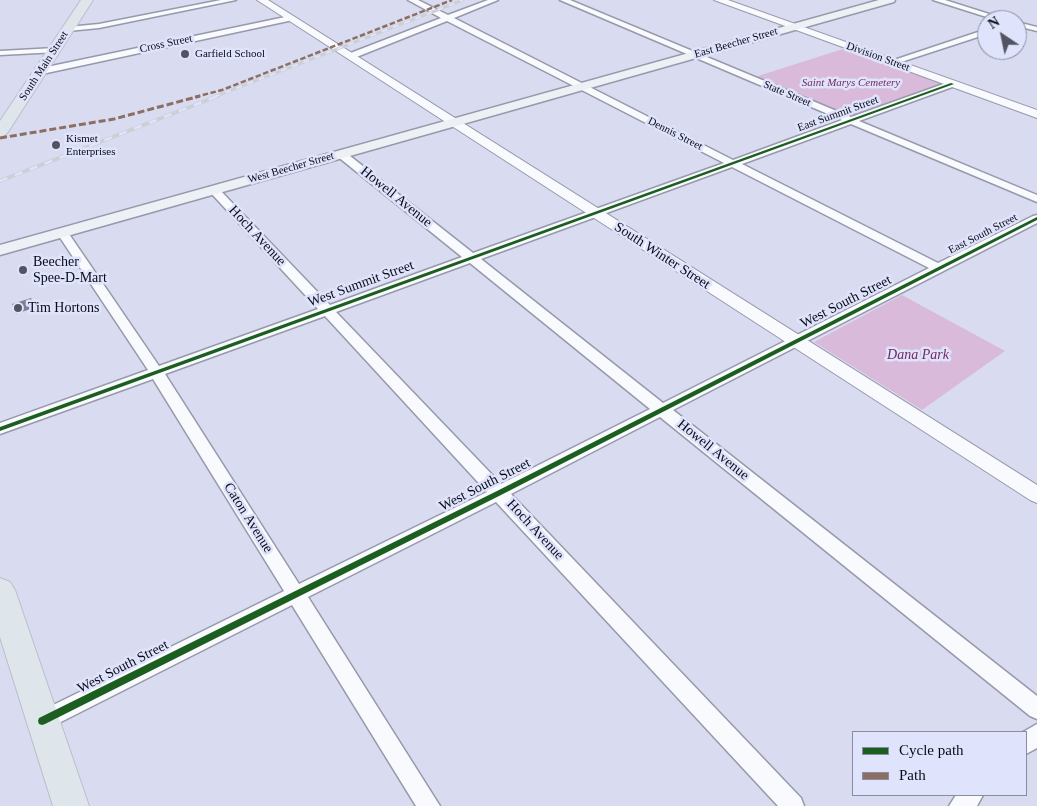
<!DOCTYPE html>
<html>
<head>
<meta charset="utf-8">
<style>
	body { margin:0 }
	#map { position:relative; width:1037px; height:806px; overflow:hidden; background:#d9dcf1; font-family:Georgia,serif }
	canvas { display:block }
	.legend { position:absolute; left:852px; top:731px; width:175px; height:65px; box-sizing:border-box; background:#dfe3fb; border:1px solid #898da0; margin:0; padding:6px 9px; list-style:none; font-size:15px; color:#090b17 }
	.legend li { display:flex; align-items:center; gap:10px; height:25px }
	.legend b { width:25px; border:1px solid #898da0 }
	.north { position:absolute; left:977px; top:10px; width:50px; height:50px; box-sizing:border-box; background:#dfe3fb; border:1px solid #898da0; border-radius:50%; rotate:326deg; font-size:14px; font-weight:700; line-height:20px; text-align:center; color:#090b17 }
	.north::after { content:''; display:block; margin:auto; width:18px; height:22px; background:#525463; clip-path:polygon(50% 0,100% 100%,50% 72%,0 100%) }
</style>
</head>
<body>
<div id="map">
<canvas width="1037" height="806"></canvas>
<ul class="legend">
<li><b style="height:6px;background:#1b5e20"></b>Cycle path</li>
<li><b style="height:6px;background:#8d6e63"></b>Path</li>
</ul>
<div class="north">N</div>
</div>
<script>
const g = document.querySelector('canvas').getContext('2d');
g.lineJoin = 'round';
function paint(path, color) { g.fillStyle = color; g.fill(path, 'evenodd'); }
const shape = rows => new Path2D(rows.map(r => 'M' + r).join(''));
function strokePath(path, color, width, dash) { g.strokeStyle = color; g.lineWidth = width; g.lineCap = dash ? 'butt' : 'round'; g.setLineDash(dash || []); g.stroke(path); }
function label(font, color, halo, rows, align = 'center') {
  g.font = font + ' Georgia,serif'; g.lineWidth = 5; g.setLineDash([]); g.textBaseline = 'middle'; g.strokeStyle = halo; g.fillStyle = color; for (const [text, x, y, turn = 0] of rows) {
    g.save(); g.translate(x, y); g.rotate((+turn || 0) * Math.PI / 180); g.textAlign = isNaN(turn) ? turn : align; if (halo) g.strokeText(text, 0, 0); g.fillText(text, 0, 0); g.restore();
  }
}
const green = shape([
	[846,48,942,83,850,117,755,77],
	[902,295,1005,351,922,410,814,342]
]);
const building = shape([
	[31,298,36,307,16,314,12,304]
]);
const minor = shape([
	[221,0,236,0,99,28,68,31,64,29,68,27,99,24,221,0],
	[408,0,418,0,448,15,488,0,498,0,454,18,733,160,842,120,560,0,570,0,851,117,949,82,955,82,955,86,859,121,1037,195,1037,202,851,124,742,164,938,263,1033,216,1037,215,1037,223,673,410,1037,696,1037,719,1030,716,660,417,511,494,801,798,804,806,778,806,496,502,308,597,440,806,416,806,292,605,49,728,42,731,35,728,31,721,35,714,284,591,153,379,0,434,0,423,148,370,57,233,59,231,67,231,159,366,318,309,210,192,209,190,210,188,218,188,330,305,462,257,337,156,337,152,345,152,473,253,724,163,447,21,354,58,348,58,348,54,441,18,408,0],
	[732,167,929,268,663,403,481,259,732,167],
	[470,263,650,409,501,484,336,312,470,263],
	[325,316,487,492,299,584,165,374,325,316],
	[933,0,945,0,1008,20,996,20,933,0],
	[290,16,294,18,293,20,42,74,38,71,42,68,290,16],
	[1017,22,1037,27,1037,31,1017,26,1017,22],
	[987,29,987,34,895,64,888,62,987,29],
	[55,48,59,50,58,52,0,55,0,51,55,48],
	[1037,724,1037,748,1026,754,1026,732,1023,732,1037,724],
	[956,795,983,795,977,806,949,806,956,795]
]);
const tertiary = shape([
	[257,0,268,0,1037,485,1037,503,1030,500,257,0],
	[714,0,728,0,1037,110,1037,118,714,0]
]);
const secondary = shape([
	[879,0,895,0,894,2,0,255,0,245,879,0]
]);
const primary = shape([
	[81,0,93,0,8,132,5,135,0,137,0,121,81,0],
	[0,578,10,582,15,590,89,806,53,806,0,637,0,578]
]);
const railFar1 = shape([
	[214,97,463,0]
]);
const rail = shape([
	[0,181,218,96]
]);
const quietFar1 = shape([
	[195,97,222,90,452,0]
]);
const quiet = shape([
	[0,138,114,119,200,96]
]);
const cycleway = shape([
	[951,83,954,84,0,431,0,427,951,83],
	[1037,217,1037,220,501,495,45,724,42,725,39,724,38,721,39,718,497,491,1037,217]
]);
const markers = [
	[185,54,5,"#525463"],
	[56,145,5,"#525463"],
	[23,270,5,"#525463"],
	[18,308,5,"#525463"]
];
const farStreetnames = [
	["East Beecher Street",736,43,-16],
	["Cross Street",166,44,-12],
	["Division Street",878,57,20],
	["South Main Street",44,66,-57],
	["State Street",787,94,23],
	["East Summit Street",838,114,-20],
	["Dennis Street",675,134,27],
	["West Beecher Street",291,168,-16],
	["East South Street",983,234,-27]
];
const farPoinames = [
	["Garfield School",195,54],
	["Kismet",66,139],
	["Enterprises",66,152]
];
const farParknames = [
	["Saint Marys Cemetery",851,83]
];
const streetNames = [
	["Howell Avenue",396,197,39],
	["Hoch Avenue",257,236,47],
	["South Winter Street",662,256,33],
	["West Summit Street",361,284,-20],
	["West South Street",846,302,-27],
	["Howell Avenue",713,450,39],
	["West South Street",485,485,-27],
	["Caton Avenue",248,518,58],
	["Hoch Avenue",535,530,47],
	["West South Street",123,667,-27]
];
const poiNames = [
	["Beecher",33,262],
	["Spee-D-Mart",33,278],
	["Tim Hortons",28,308]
];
const parkNames = [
	["Dana Park",918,355]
];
paint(green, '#d9bada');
paint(building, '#827f94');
strokePath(minor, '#9699a9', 3);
strokePath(tertiary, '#9699a9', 2);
strokePath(secondary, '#9699a9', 3);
strokePath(primary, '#bcbdc7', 2);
paint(minor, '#f9fafd');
paint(tertiary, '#f9fafd');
paint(secondary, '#edf0f4');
paint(primary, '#dfe6eb');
strokePath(railFar1, '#cecfd5', 3);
strokePath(rail, '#cecfd5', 4);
strokePath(railFar1, '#dfe3fb', 2, [6]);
strokePath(rail, '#dfe3fb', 2.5, [8]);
strokePath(quietFar1, '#8d6e63', 2.5, [5.5, 2.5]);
strokePath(quiet, '#8d6e63', 3, [7, 3]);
paint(cycleway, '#1b5e20');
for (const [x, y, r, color] of markers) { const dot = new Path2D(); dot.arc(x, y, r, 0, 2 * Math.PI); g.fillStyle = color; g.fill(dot); strokePath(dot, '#dfe3fb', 2); }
label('11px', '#090b17', '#dfe3fb', farStreetnames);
label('11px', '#090b17', '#dfe3fb', farPoinames, 'left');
label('italic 11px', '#742963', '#dfe3fb', farParknames);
label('14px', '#090b17', '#dfe3fb', streetNames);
label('14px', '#090b17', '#dfe3fb', poiNames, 'left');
label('italic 14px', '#742963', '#dfe3fb', parkNames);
</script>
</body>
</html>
